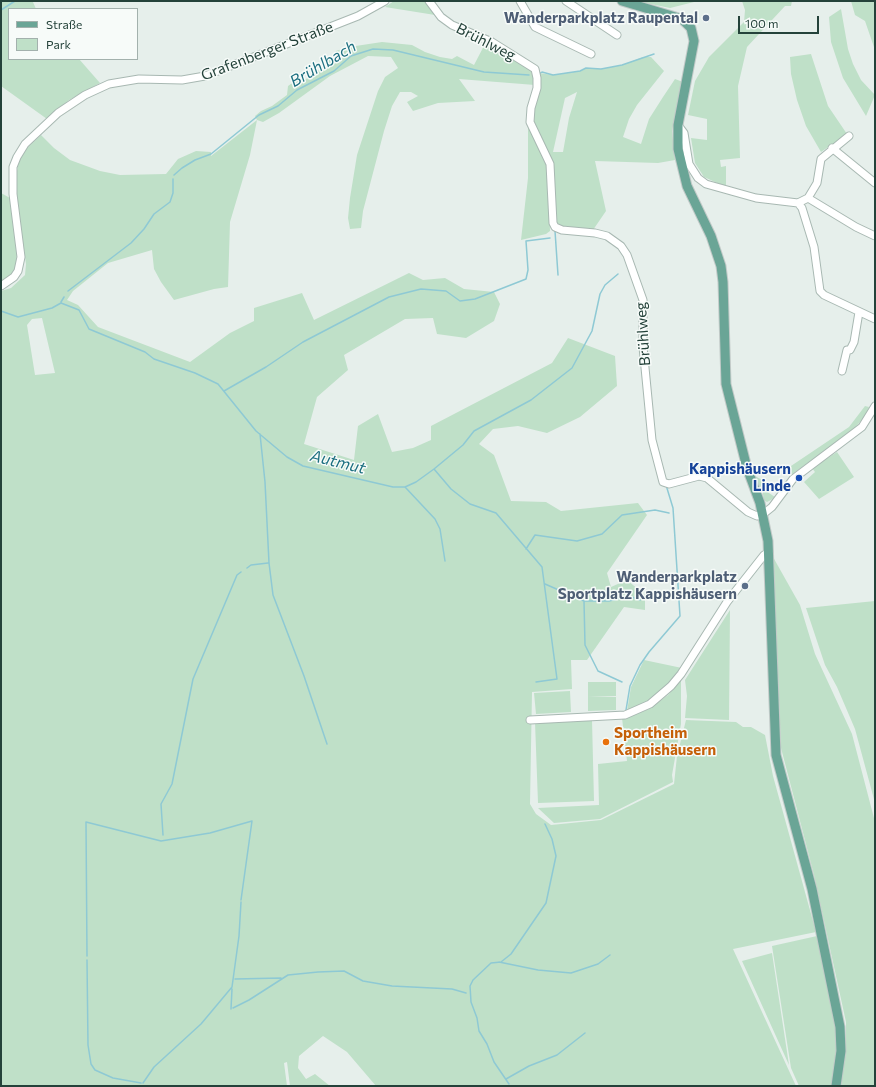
<!DOCTYPE html>
<html>
<head>
<meta charset="utf-8">
<style>
	body { margin:0 }
	#map { position:relative; width:876px; height:1087px; overflow:hidden; background:#e6efeb; font-family:Commissioner,sans-serif }
	canvas { display:block }
	.frame { position:absolute; inset:0; border:2px solid #24423a; pointer-events:none }
	.legend { position:absolute; left:8px; top:8px; width:130px; height:52px; box-sizing:border-box; background:#f7fbf9; border:1px solid #a3b1ad; margin:0; padding:5px 7px; list-style:none; font-size:12px; color:#24423a }
	.legend li { display:flex; align-items:center; gap:8px; height:20px }
	.legend b { width:20px; border:1px solid #a3b1ad }
	.scale { position:absolute; left:738px; top:16px; width:81px; height:18px; box-sizing:border-box; border:2px solid #24423a; border-top:0; padding-left:5px; font-size:12px; line-height:14px; white-space:nowrap; color:#24423a; -webkit-text-stroke:3px #f7fbf9; paint-order:stroke }
</style>
</head>
<body>
<div id="map">
<canvas width="876" height="1087"></canvas>
<div class="frame"></div>
<ul class="legend">
<li><b style="height:5px;background:#6aa596"></b>Straße</li>
<li><b style="height:11px;background:#bfe0c8"></b>Park</li>
</ul>
<div class="scale">100 m</div>
</div>
<script>
const g = document.querySelector('canvas').getContext('2d');
g.lineJoin = 'round';
function paint(path, color) { g.fillStyle = color; g.fill(path, 'evenodd'); }
const shape = rows => new Path2D(rows.map(r => 'M' + r).join(''));
function strokePath(path, color, width, dash) { g.strokeStyle = color; g.lineWidth = width; g.lineCap = dash ? 'butt' : 'round'; g.setLineDash(dash || []); g.stroke(path); }
function label(font, color, halo, rows, align = 'center') {
  g.font = font + ' Commissioner,sans-serif'; g.lineWidth = 3; g.setLineDash([]); g.textBaseline = 'middle'; g.strokeStyle = halo; g.fillStyle = color; for (const [text, x, y, turn = 0] of rows) {
    g.save(); g.translate(x, y); g.rotate((+turn || 0) * Math.PI / 180); g.textAlign = isNaN(turn) ? turn : align; if (halo) g.strokeText(text, 0, 0); g.fillText(text, 0, 0); g.restore();
  }
}
const green = shape([
	[1,1,35,1,33,2,36,9,9,9,9,59,79,59,100,83,69,100,47,119,1,86],
	[394,1,428,1,435,15,385,7],
	[636,1,698,1,670,8],
	[742,1,792,1,791,6,785,6,747,47,738,86,740,158,720,160,721,167,726,166,726,187,704,177,695,163,691,138,707,140,707,119,688,115,695,81,709,57,744,22,745,10],
	[851,1,875,1,875,50,865,21,855,15],
	[841,9,848,49,853,64,861,80,875,95,866,116,843,78,831,42,829,17],
	[382,42,412,45,425,52,440,57,452,59,457,56,474,65,486,42,531,71,535,85,459,79,475,101,438,103,413,111,407,102,418,96,411,92,400,92,392,106,384,131,363,211,361,228,350,229,348,218,350,198,357,155,378,91,385,77,398,68,391,57,368,56,330,76,279,113,263,122,257,120,250,155,230,222,228,287,214,289,174,300,161,282,154,269,152,250,108,263,73,291,67,300,78,305,98,327,190,362,230,333,254,321,254,308,302,293,314,320,409,273,423,280,445,278,464,289,494,292,500,304,494,321,466,338,437,334,433,318,405,319,344,355,348,370,317,397,304,444,354,460,358,426,378,414,392,452,413,448,431,440,431,426,552,363,568,338,615,356,617,386,580,417,547,433,518,426,493,429,479,444,494,455,511,501,546,502,561,511,638,503,647,515,607,573,611,587,627,580,645,595,645,610,624,607,587,660,571,660,572,689,532,692,530,804,536,814,551,825,601,820,674,784,677,756,686,720,736,722,743,727,751,727,765,735,773,776,816,932,733,949,796,1086,376,1086,347,1052,323,1036,299,1056,298,1068,306,1079,315,1074,330,1086,290,1086,287,1062,284,1063,287,1086,1,1086,1,291,11,288,25,275,26,264,16,196,17,171,19,161,25,150,41,135,54,148,70,160,100,171,120,175,166,174,178,159,196,151,211,152,211,156,257,120,255,116,261,111,272,106,287,95,288,86,295,81,306,79,319,70,336,51,349,47],
	[42,318,55,373,35,375,27,325,32,319],
	[811,54,828,106,847,134,821,152,806,126,797,100,791,74,790,57],
	[643,57,651,57,664,71,637,105,629,119,623,137,641,144,649,119,663,97,675,79,683,82,672,131,675,160,658,163,595,161,606,211,593,230,564,228,555,223,551,156,547,152,532,122,539,73,553,75,580,71,586,68,601,69,622,65],
	[577,92,569,118,563,152,553,152,565,98],
	[528,119,548,166,550,231,546,234,521,240,528,178],
	[1,193,10,198,17,255,15,269,9,278,1,282],
	[865,406,869,407,865,416,853,430,791,475,785,470,849,427],
	[837,452,854,477,819,499,804,482,815,472,812,468],
	[753,475,766,482,763,489,775,497,771,500,767,502,764,500,762,488,755,482],
	[773,557,800,605,815,654,852,734,875,822,875,1086,840,1086,846,1052,846,1022,814,875,781,748],
	[875,601,875,803,855,729,837,687,825,665,806,608],
	[730,610,729,720,685,718,687,696,685,680],
	[644,660,682,668,675,678,648,703,627,711,631,687],
	[681,680,681,724,672,775,673,782,600,819,554,823,538,808,599,805,598,764,627,761,622,718,626,718,649,709,668,695],
	[588,682,616,682,616,696,588,697],
	[570,691,571,712,536,714,534,693],
	[588,697,616,697,616,710,588,711],
	[592,720,594,801,538,803,535,722],
	[817,936,835,1015,837,1037,836,1065,832,1086,799,1086,791,1068,772,946],
	[772,953,789,1065,742,961]
]);
const stream = shape([
	[1,10,15,1],
	[539,74,542,72,553,75,580,71,586,68,601,69,622,65,654,54],
	[174,175,182,168,195,160,211,154,259,115,278,106,297,90,334,71,351,56,373,49,393,50,484,72,529,75],
	[555,231,558,275],
	[68,291,131,243,144,229,154,214,170,202,173,193,173,179],
	[61,302,64,297],
	[1,311,18,317,52,308,61,303,79,310,89,329,145,352,154,359,195,373,218,384,256,431,287,457,303,466,393,487,405,487,416,482,434,469,451,489,470,504,496,513,542,567,557,679,536,682],
	[224,391,266,367,303,342,389,297,421,289,446,291,460,301,475,299,526,279,528,270,526,241,550,238],
	[260,434,265,482,269,563,273,595,304,676,327,744],
	[434,469,463,445,474,431,531,400,572,368,592,331,600,294,605,285,618,274],
	[405,487,435,519,440,529,445,561],
	[526,549,535,535,577,541,602,534,622,515,655,510,669,513],
	[247,568,251,565,268,563],
	[545,584,584,601,609,601,629,596,640,600],
	[584,601,585,645,598,671,622,682],
	[626,710,630,686,640,665,649,652,680,616,673,508,666,485],
	[163,835,161,804,172,784,193,679,237,575,241,572],
	[87,956,86,822,161,841,210,833,252,821,241,900],
	[87,960,88,1045,91,1064,95,1070,113,1078,141,1083],
	[499,962,538,970,571,973,598,964,610,955],
	[235,979,281,978],
	[233,1008,249,1000,288,975,318,972,344,971,363,981,392,986,452,989,466,993],
	[231,1009,232,989],
	[506,1079,529,1066,557,1055,585,1033],
	[143,1083,154,1067,201,1024,232,987,239,936,241,902],
	[509,1084,494,1062,487,1044,479,1031,477,1018,471,1002,470,986,473,980,491,963,501,962,511,954,546,903,556,856,552,839,545,824]
]);
const minor = shape([
	[429,1,441,17,452,25,492,42,535,69,537,78,537,88,531,108,530,122,550,164,553,223,555,227,562,230,595,233,607,236,621,246,627,255,643,300,643,347,652,440,663,482,669,484,699,476,707,478,748,512,757,516,762,515,772,507,793,479,862,427,875,406],
	[520,1,535,27,591,54],
	[566,1,617,35],
	[678,125,684,133,689,164,698,178,706,184,756,198,798,203,802,208,814,247,820,291,824,295,875,319],
	[832,148,875,183],
	[808,198,856,227,875,236],
	[798,203,808,198,817,183,821,159,849,136],
	[1,286,14,277,18,271,21,257,13,194,13,167,17,157,25,144,58,113,85,95,109,84,139,79,182,80,205,76,358,16,385,1],
	[842,371,847,350,850,350,854,342,859,312],
	[530,720,625,715,650,704,671,686,681,674,727,602,764,555,769,552]
]);
const major = shape([
	[622,1,682,19,691,28,694,41,678,125,678,149,687,186,711,236,721,266,723,282,726,384,747,468,760,503,768,541,776,755,812,889,840,1027,841,1051,836,1086]
]);
const markers = [
	[706,18,4,"#5c6f8a"],
	[799,478,4,"#1a4fb4"],
	[745,586,4,"#5c6f8a"],
	[606,742,4,"#e8710a"]
];
const serviceNames = [
	["Wanderparkplatz Raupental",698,18],
	["Wanderparkplatz",737,577],
	["Sportplatz Kappishäusern",737,594]
];
const streetNames = [
	["Brühlweg",486,42,27],
	["Grafenberger Straße",267,51,-21],
	["Brühlweg",643,334,-94]
];
const transitNames = [
	["Kappishäusern",791,469],
	["Linde",791,486]
];
const foodNames = [
	["Sportheim",614,733],
	["Kappishäusern",614,750]
];
const waterNames = [
	["Brühlbach",323,64,-31],
	["Autmut",338,462,14]
];
paint(green, '#bfe0c8');
strokePath(stream, '#8ec9d4', 1.5);
strokePath(minor, '#a8b8b2', 9);
strokePath(major, '#c2cac8', 11);
strokePath(minor, '#fff', 7);
strokePath(major, '#6aa596', 9);
for (const [x, y, r, color] of markers) { const dot = new Path2D(); dot.arc(x, y, r, 0, 2 * Math.PI); g.fillStyle = color; g.fill(dot); strokePath(dot, '#f7fbf9', 1.5); }
label('bold 15px', '#4e5e75', '#f7fbf9', serviceNames, 'right');
label('15px', '#24423a', '#f7fbf9', streetNames);
label('bold 15px', '#164399', '#f7fbf9', transitNames, 'right');
label('bold 15px', '#c56008', '#f7fbf9', foodNames, 'left');
label('italic 16px', '#1c6f80', '#f7fbf9', waterNames);
</script>
</body>
</html>
